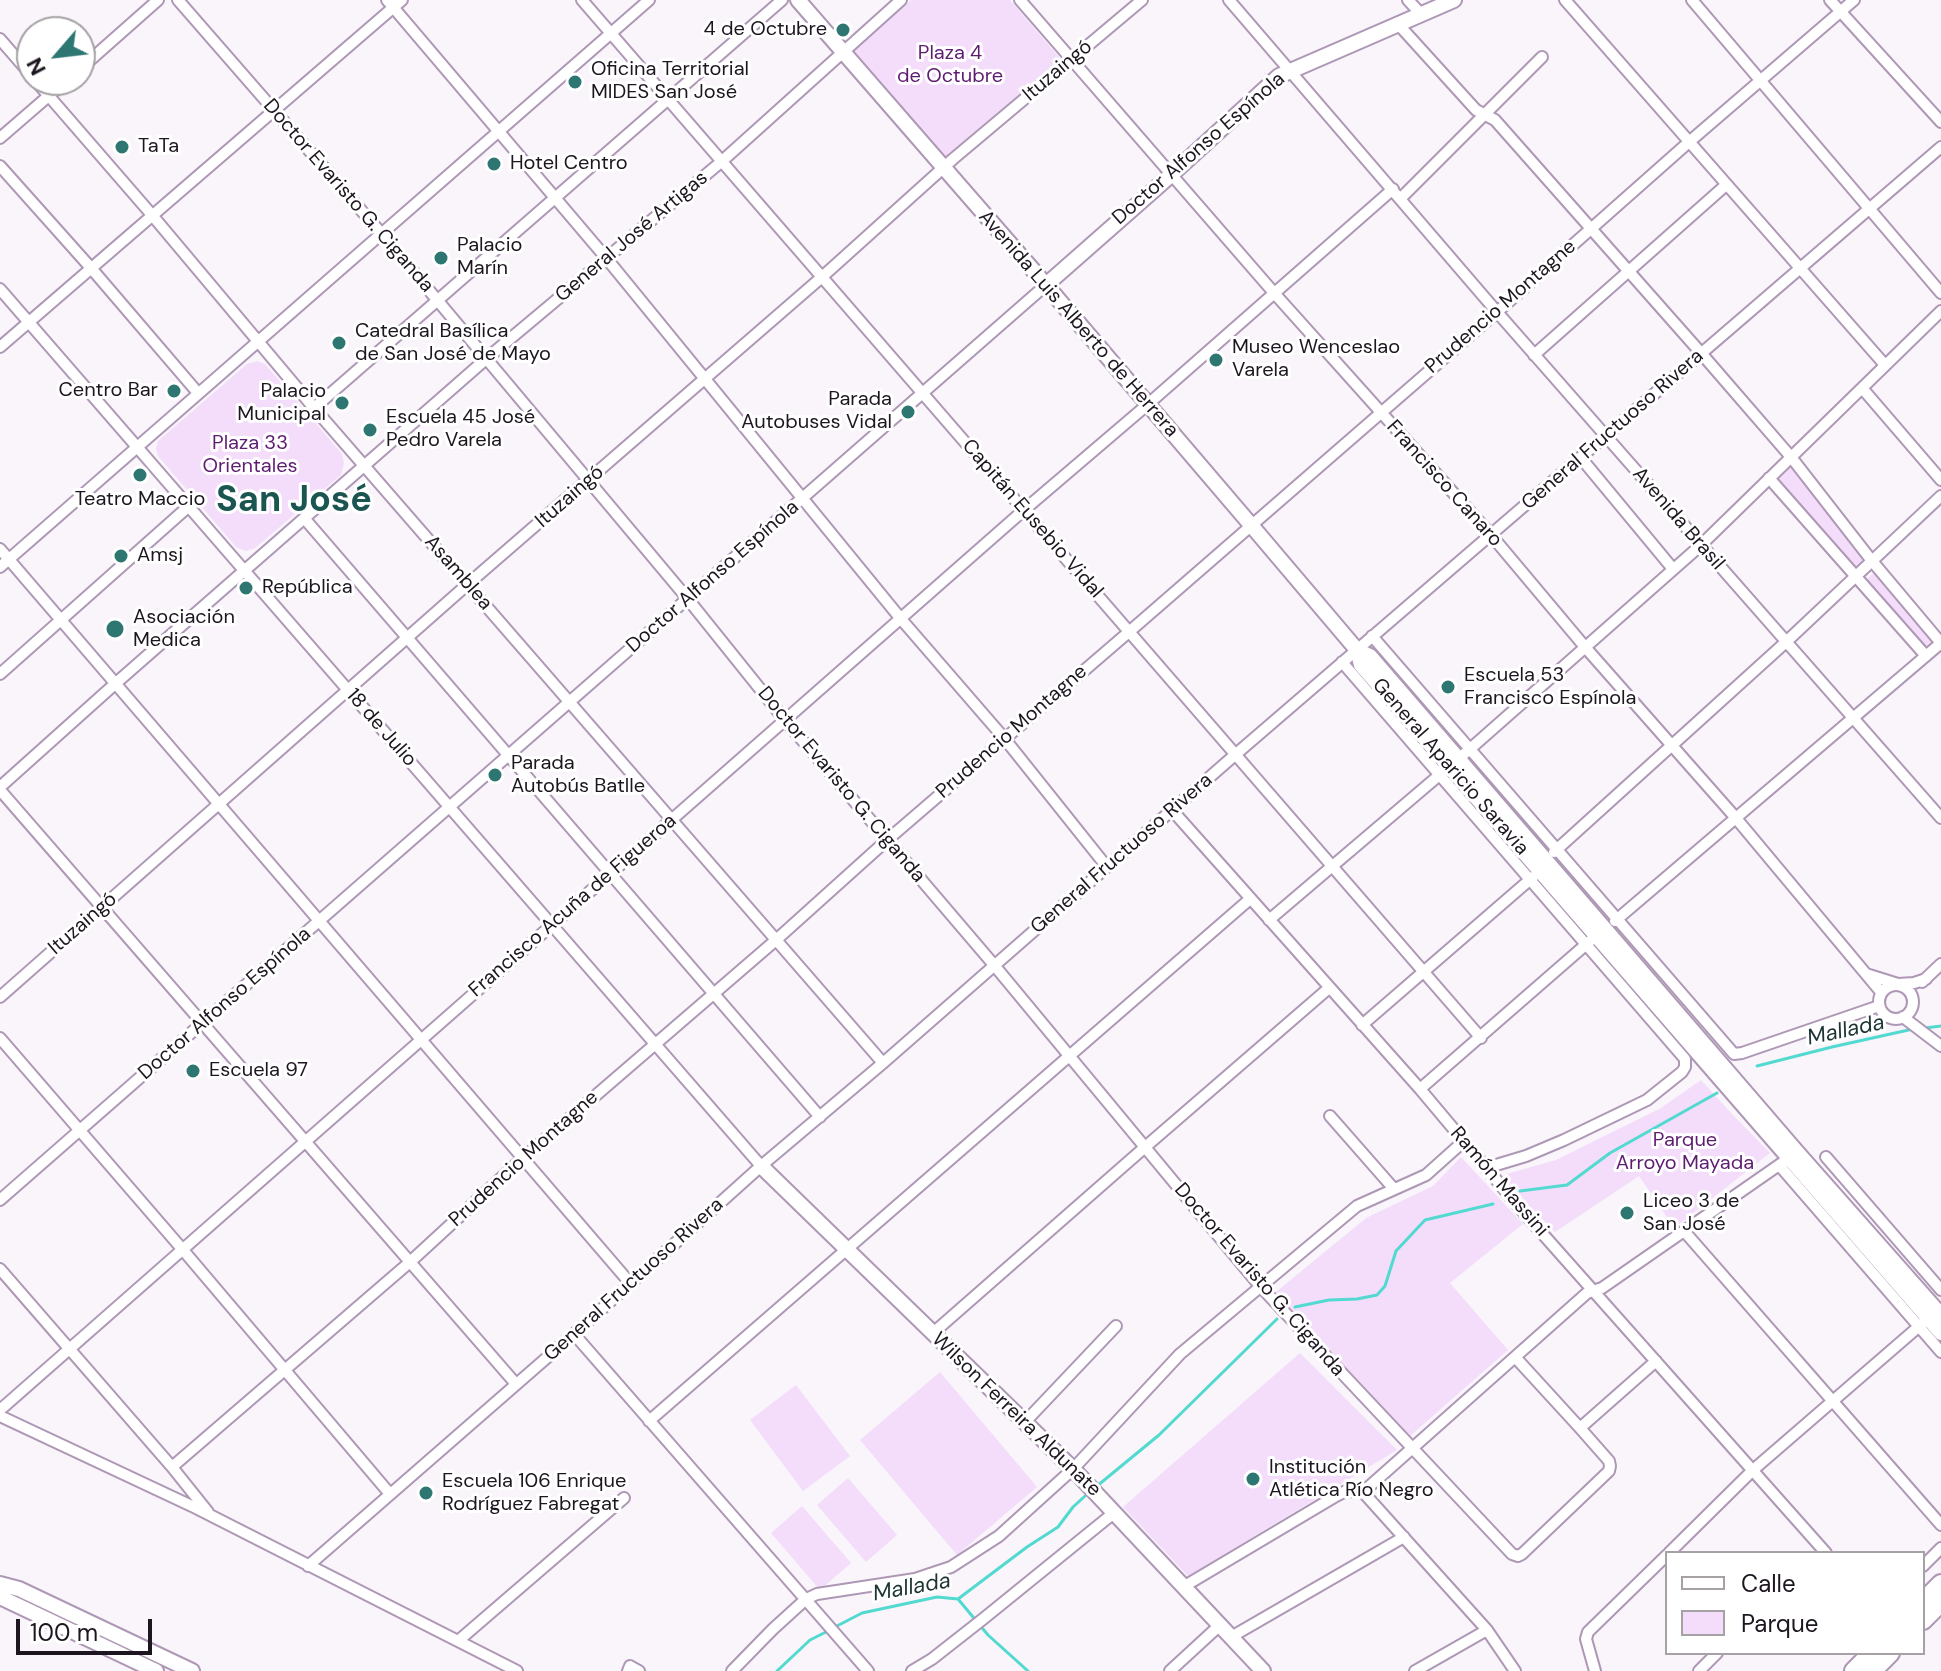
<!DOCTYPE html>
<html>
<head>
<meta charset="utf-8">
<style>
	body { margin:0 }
	#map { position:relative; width:1941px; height:1671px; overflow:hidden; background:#f9f5fb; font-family:"DM Sans",sans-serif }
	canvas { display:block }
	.legend { position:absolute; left:1665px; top:1551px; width:260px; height:104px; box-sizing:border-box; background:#fff; border:2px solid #a5a1a5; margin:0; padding:10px 14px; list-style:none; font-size:24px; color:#1d151f }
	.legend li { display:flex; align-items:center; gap:16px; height:40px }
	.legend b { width:40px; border:2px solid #a5a1a5 }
	.north { position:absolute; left:16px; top:16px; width:80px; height:80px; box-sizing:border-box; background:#fff; border:2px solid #a5a1a5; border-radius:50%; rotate:242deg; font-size:22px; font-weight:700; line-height:32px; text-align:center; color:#1d151f }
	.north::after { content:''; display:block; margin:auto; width:28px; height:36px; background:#2d7671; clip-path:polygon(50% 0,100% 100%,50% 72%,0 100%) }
	.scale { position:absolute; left:16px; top:1619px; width:136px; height:36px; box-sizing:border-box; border:4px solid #1d151f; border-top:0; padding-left:10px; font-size:24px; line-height:28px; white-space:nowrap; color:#1d151f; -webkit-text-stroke:6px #fff; paint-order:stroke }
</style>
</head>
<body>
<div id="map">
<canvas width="1941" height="1671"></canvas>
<ul class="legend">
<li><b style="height:10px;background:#fff"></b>Calle</li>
<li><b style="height:22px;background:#f3ddfa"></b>Parque</li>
</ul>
<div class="north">N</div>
<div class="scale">100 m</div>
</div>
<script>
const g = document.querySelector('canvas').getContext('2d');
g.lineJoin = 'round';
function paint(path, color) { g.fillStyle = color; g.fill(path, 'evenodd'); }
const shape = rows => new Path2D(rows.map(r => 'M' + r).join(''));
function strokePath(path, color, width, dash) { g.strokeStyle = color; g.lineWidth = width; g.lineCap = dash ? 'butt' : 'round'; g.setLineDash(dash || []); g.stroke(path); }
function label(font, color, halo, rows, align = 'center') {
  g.font = font + ' "DM Sans",sans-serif'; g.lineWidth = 6; g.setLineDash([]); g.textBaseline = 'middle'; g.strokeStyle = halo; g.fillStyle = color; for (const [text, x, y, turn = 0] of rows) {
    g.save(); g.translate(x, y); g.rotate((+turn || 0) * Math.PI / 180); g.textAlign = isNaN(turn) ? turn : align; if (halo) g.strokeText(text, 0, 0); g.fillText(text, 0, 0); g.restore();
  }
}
const green = shape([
	[911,0,1010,0,1059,57,1057,62,946,156,942,156,852,54,854,47],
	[257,361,265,364,342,454,344,464,341,475,255,548,246,551,236,547,158,456,156,448,158,441,247,364],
	[1791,466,1865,560,1855,570,1777,480],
	[1875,571,1933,642,1925,649,1865,581],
	[1701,1080,1733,1115,1770,1153,1673,1229,1671,1223,1639,1176,1555,1232,1529,1206,1503,1175,1556,1160,1661,1108],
	[1461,1157,1523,1224,1450,1283,1508,1350,1410,1436,1276,1292,1366,1218,1433,1186],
	[1300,1353,1397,1450,1188,1576,1123,1507],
	[940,1372,1037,1487,957,1555,860,1440],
	[796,1385,850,1456,803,1491,750,1420],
	[848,1478,897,1535,866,1562,817,1505],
	[802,1506,851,1563,820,1590,771,1533]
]);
const stream = shape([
	[1925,1028,1941,1026],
	[1757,1066,1832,1047,1913,1029],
	[1520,1191,1567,1185,1610,1153,1717,1093],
	[1295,1307,1329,1300,1357,1299,1377,1295,1385,1286,1396,1251,1425,1220,1493,1204],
	[1097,1486,1159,1435,1277,1319],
	[958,1599,988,1635,1028,1671],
	[835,1627,862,1613,937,1597,958,1599,1027,1547,1058,1527,1073,1507,1085,1496],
	[777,1671,810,1640,828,1631]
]);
const street = shape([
	[178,0,381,233,687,598,785,720,994,965,1260,1286,1512,1554,1518,1556,1522,1554,1609,1471,1610,1466,1609,1461,1580,1428,1515,1357],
	[387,0,607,259,901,619,1004,738,1107,867],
	[582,0,1481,1038],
	[1020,0,1275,294,1491,535,1585,647,1735,817,1881,992],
	[1229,0,1497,312,1941,818],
	[1408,0,1421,14],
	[1565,0,1885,365],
	[1692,0,1941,293],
	[1830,0,1941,122],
	[1398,24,1476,110,1495,120,1701,353,1791,457,1872,561,1941,643],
	[0,39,32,76],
	[80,69,158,0],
	[35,80,152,215,314,408,883,1063],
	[0,138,67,80],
	[0,166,91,268,198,393],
	[1401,198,1542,57],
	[0,289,761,1166],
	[0,347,402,0],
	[1534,355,1726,185],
	[1862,388,1941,480],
	[314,408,782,0],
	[1581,458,1673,569],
	[1769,478,1926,656],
	[304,518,820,1117],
	[0,549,630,1283],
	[0,567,649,0],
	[1372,636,1734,1054,1742,1053,1879,1006],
	[1342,662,1685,1059,1685,1067,1682,1072,1647,1100,1564,1140,1526,1156,1486,1168],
	[0,674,189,506],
	[0,787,116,683,486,359,721,162,901,0],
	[0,790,516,1384],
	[1172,810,1420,1089,1525,1214,1826,1553],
	[1554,852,1786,642,1941,496],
	[1269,920,1470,749,1701,545,1941,311],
	[1615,921,1941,643],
	[1866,974,1898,984,1914,983,1926,979],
	[1922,982,1941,964],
	'1879 1002a17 17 0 1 1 34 0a17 17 0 1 1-34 0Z',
	[0,997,468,584,822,277,953,159,1142,0],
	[1903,1017,1941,1046],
	[1362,1025,1533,877],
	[0,1038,183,1250,390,1494],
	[1420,1089,1590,941],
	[1330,1116,1394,1189],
	[1826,1157,1941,1290],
	[1779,1165,1941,1352],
	[0,1200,1046,285],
	[1684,1231,1941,1525],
	[0,1269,172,1467,208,1512],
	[933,1333,1144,1148,1329,988],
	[574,1334,868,1671],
	[0,1410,1024,510,1147,405,1393,189],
	[0,1416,196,1508,517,1671],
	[649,1421,1250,899],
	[1024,1423,1116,1326],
	[1580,1428,1656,1361],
	[172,1467,410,1262,522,1159,776,940,886,841,1130,631,1497,312,1689,142,1854,0],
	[1363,1492,1487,1630,1515,1671],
	[1669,1553,1753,1470,1931,1316],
	[308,1566,574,1334,761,1166,883,1063,1236,754,1941,147],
	[1923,1566,1941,1548],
	[1183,1587,1336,1496,1346,1491,1363,1492,1587,1293,1602,1288,1792,1156],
	[1231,1637,1404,1537],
	[458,1641,624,1498],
	[628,1671,630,1666,639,1671],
	[732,1671,773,1629,806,1599,817,1594,915,1579,951,1567,999,1536,1073,1469,1180,1354,1357,1206,1426,1175,1464,1141],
	[912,1671,932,1659,983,1619,1115,1512],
	[1170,1671,1220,1625],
	[1415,1671,1487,1630],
	[1595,1671,1586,1639,1588,1632,1667,1555],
	[1699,1671,1717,1653]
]);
const secondary = shape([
	[798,0,1046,285,1251,525,1357,650,1361,665,1941,1333],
	[1046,285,1172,174,1279,76,1454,0],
	[1357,650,1370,656,1797,1152,1941,1315],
	[761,1166,1073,1469,1263,1671],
	[0,1584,19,1589,192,1671],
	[0,1597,156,1671]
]);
const highway = shape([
	[1923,1602,1941,1584],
	[1923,1620,1941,1602],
	[1854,1671,1872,1653],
	[1872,1671,1890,1653]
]);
const markers = [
	[843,30,8,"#2d7671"],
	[575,82,8,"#2d7671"],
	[122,147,8,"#2d7671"],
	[494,164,8,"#2d7671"],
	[441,258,8,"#2d7671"],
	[339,343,8,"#2d7671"],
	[1216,360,8,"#2d7671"],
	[174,391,8,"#2d7671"],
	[342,403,8,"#2d7671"],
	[908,412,8,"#2d7671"],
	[370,430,8,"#2d7671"],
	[140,475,8,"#2d7671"],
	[121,556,8,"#2d7671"],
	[246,588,8,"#2d7671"],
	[115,629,10,"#2d7671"],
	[1448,687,8,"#2d7671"],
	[495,775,8,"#2d7671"],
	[193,1071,8,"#2d7671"],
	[1627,1213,8,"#2d7671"],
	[1253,1479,8,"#2d7671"],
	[426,1493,8,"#2d7671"]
];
const poiNames = [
	["4 de Octubre",827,30,"right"],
	["Oficina Territorial",591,70],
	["MIDES San José",591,93],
	["TaTa",138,147],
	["Hotel Centro",510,164],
	["Palacio",457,246],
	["Marín",457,269],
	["Catedral Basílica",355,332],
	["de San José de Mayo",355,355],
	["Museo Wenceslao",1232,348],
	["Varela",1232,371],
	["Centro Bar",158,391,"right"],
	["Palacio",326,392,"right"],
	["Municipal",326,415,"right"],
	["Parada",892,400,"right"],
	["Autobuses Vidal",892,423,"right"],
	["Escuela 45 José",386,418],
	["Pedro Varela",386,441],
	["Teatro Maccio",140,500,"center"],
	["Amsj",137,556],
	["República",262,588],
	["Asociación",133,618],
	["Medica",133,641],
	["Escuela 53",1464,676],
	["Francisco Espínola",1464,699],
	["Parada",511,764],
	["Autobús Batlle",511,787],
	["Escuela 97",209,1071],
	["Liceo 3 de",1643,1202],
	["San José",1643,1225],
	["Institución",1269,1468],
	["Atlética Río Negro",1269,1491],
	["Escuela 106 Enrique",442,1482],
	["Rodríguez Fabregat",442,1505]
];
const parkNames = [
	["Plaza 4",950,54],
	["de Octubre",950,77],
	["Plaza 33",250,444],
	["Orientales",250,467],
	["Parque",1685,1141],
	["Arroyo Mayada",1685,1164]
];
const streetNames = [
	["Ituzaingó",1058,71,-40],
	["Doctor Alfonso Espínola",1199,149,-41],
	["Doctor Evaristo G. Ciganda",348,196,49],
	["General José Artigas",632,237,-40],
	["Prudencio Montagne",1501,307,-41],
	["Avenida Luis Alberto de Herrera",1078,324,49],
	["General Fructuoso Rivera",1613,430,-41],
	["Francisco Canaro",1444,484,48],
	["Ituzaingó",570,497,-41],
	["Capitán Eusebio Vidal",1032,519,49],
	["Avenida Brasil",1678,519,49],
	["Asamblea",458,573,49],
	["Doctor Alfonso Espínola",713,577,-41],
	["18 de Julio",381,728,49],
	["Prudencio Montagne",1012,732,-41],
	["General Aparicio Saravia",1450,767,49],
	["Doctor Evaristo G. Ciganda",841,785,50],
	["General Fructuoso Rivera",1122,854,-41],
	["Francisco Acuña de Figueroa",573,906,-41],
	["Ituzaingó",83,924,-41],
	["Doctor Alfonso Espínola",225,1004,-41],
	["Prudencio Montagne",524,1159,-42],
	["Ramón Massini",1499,1182,49],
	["General Fructuoso Rivera",634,1280,-42],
	["Doctor Evaristo G. Ciganda",1259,1280,49],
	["Wilson Ferreira Aldunate",1016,1415,44]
];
const waterNames = [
	["Mallada",1846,1031,-12],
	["Mallada",912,1588,-10]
];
const townNames = [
	["San José",294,502]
];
paint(green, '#f3ddfa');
strokePath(stream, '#52d9d0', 3);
strokePath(street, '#ae98b5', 14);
strokePath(secondary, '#ae98b5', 18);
strokePath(highway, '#ae98b5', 22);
strokePath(street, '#fff', 10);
strokePath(secondary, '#fff', 14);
strokePath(highway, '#fff', 18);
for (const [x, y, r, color] of markers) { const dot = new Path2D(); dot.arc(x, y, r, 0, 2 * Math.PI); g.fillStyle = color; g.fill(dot); strokePath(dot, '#fff', 3); }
label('20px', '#1d151f', '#fff', poiNames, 'left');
label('20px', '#5e1c71', '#fff', parkNames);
label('20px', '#1d151f', '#fff', streetNames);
label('italic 22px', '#1c3432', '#fff', waterNames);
label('bold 36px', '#1a5551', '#fff', townNames);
</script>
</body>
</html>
